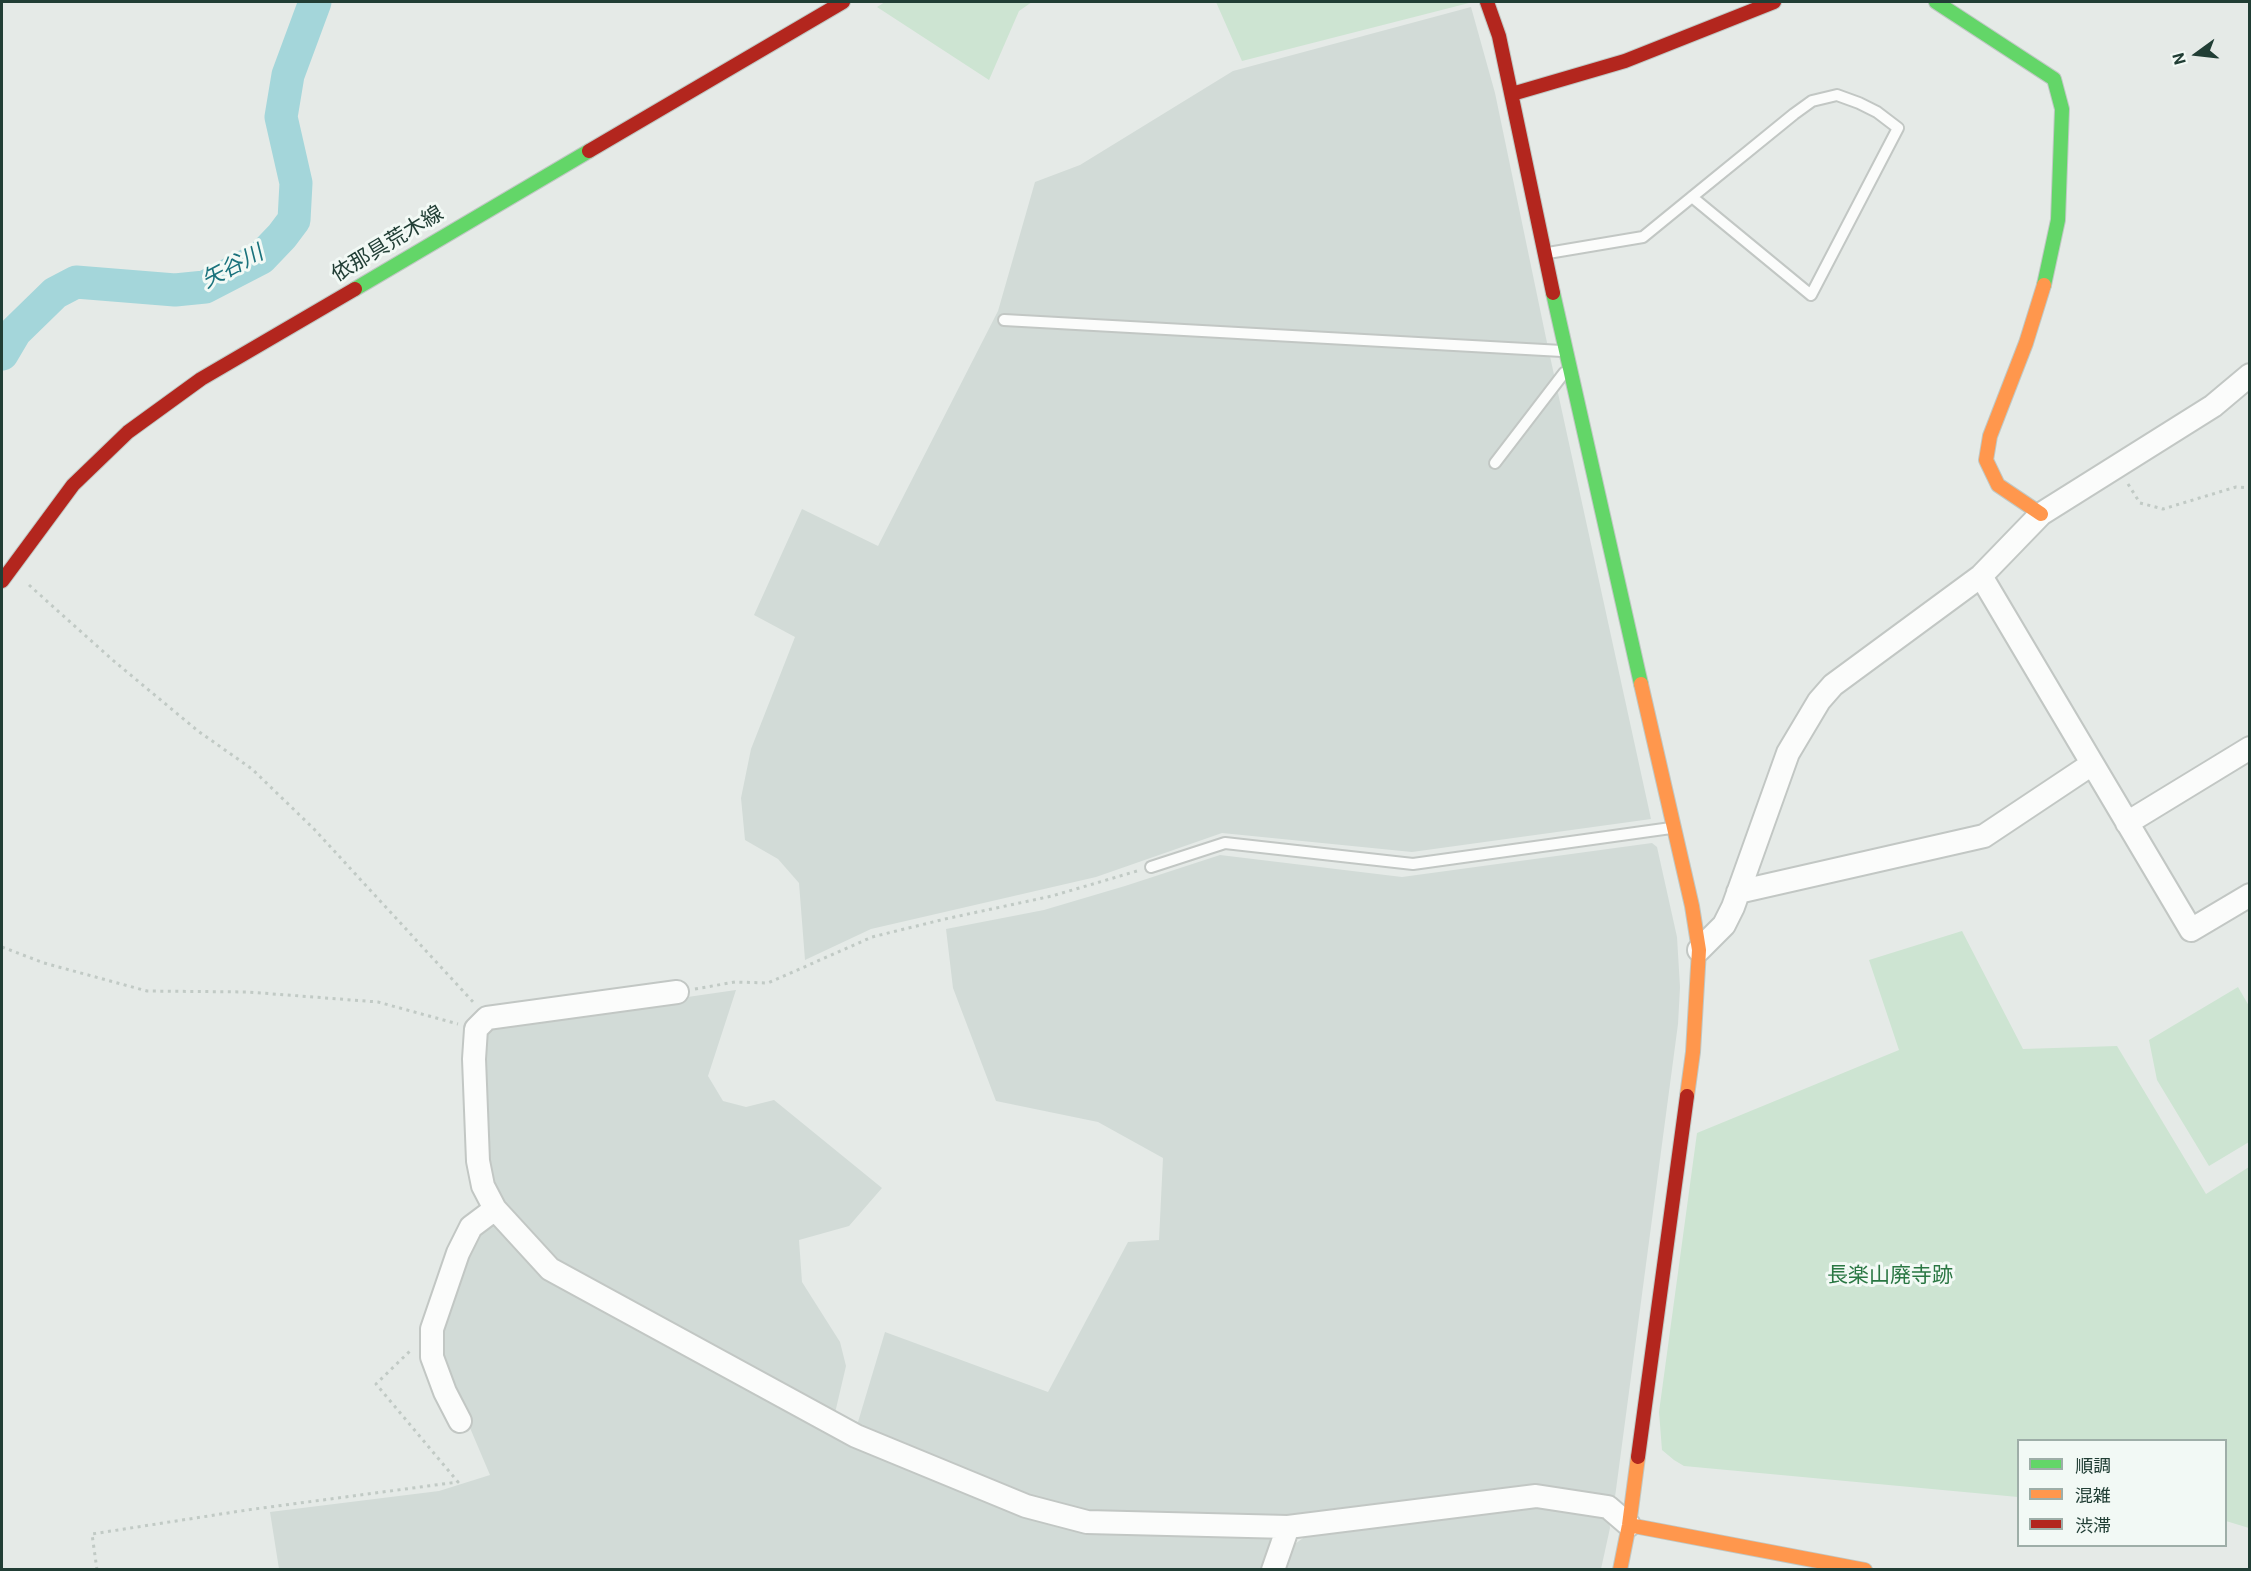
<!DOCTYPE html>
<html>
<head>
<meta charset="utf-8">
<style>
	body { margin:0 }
	#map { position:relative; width:2251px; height:1571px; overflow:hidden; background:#e5eae7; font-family:Roboto,"Noto Sans JP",sans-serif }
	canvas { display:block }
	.frame { position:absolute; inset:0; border:3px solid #213e35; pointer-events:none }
	.legend { position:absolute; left:2017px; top:1439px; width:210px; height:108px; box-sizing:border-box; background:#f2f9f5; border:2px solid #9eaea8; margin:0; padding:8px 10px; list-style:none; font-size:18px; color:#213e35 }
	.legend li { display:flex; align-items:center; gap:12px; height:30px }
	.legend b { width:30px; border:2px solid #9eaea8 }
	.north { position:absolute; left:2167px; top:24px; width:60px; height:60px; -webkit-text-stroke:4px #f2f9f5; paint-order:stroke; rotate:255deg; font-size:16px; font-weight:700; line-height:24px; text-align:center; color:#213e35 }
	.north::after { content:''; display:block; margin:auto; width:21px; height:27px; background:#213e35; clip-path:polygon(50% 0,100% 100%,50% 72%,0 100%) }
</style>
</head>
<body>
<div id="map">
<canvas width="2251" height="1571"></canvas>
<div class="frame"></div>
<ul class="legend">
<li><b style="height:8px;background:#63d668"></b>順調</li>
<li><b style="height:8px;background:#ff974d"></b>混雑</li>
<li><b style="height:8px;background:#b3261e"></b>渋滞</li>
</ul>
<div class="north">N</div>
</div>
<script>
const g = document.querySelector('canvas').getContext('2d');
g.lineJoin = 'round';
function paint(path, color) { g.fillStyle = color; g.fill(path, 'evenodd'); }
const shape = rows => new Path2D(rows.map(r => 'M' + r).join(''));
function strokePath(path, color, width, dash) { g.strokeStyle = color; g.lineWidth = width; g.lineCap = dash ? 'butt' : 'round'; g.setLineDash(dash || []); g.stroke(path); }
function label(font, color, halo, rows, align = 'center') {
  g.font = font + ' Roboto,"Noto Sans JP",sans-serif'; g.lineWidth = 6; g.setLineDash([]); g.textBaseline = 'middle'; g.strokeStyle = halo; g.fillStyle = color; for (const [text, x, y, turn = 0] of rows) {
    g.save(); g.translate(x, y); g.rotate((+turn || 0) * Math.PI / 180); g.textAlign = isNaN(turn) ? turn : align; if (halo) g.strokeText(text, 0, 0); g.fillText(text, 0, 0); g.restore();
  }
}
const built = shape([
	[1471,7,1495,93,1546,338,1651,819,1412,852,1222,833,1096,877,871,929,805,960,799,883,778,859,745,840,741,798,751,749,795,637,754,615,802,509,878,546,998,311,1035,182,1080,165,1233,71],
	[1652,843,1657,847,1677,937,1680,987,1678,1024,1615,1497,1548,1487,1515,1487,1289,1515,1266,1570,279,1569,270,1512,439,1491,490,1475,439,1355,439,1324,474,1235,505,1209,488,1170,482,1037,494,1025,736,990,708,1076,723,1101,746,1107,774,1100,882,1188,849,1226,799,1240,802,1282,840,1342,846,1366,835,1413,858,1422,885,1332,1048,1392,1128,1242,1159,1240,1163,1158,1098,1122,996,1101,953,988,946,929,1044,910,1125,886,1220,855,1402,877],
	[1544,1506,1583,1511,1609,1520,1610,1528,1601,1569,1284,1570,1292,1546,1313,1531]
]);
const green = shape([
	[885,2,1032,2,1019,11,989,80,877,7],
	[1216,2,1469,2,1469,3,1242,61],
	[1962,931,2023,1049,2117,1046,2206,1194,2249,1167,2249,1528,2226,1521,2226,1440,2018,1440,2018,1497,1684,1466,1674,1460,1662,1450,1659,1412,1697,1133,1899,1050,1869,960],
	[2238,987,2249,1006,2249,1142,2209,1166,2157,1080,2149,1040]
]);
const river = shape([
	[2,354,15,332,55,293,76,282,175,290,205,287,261,258,282,236,294,220,296,183,281,117,288,75,315,2]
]);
const path = shape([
	[2128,484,2140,503,2163,509,2236,487,2250,488],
	[29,585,115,662,198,731,252,769,314,829,474,1003],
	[2,947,44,963,147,991,248,992,378,1002,458,1024],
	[695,989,735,982,768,983,872,937,945,919,1052,896,1137,871],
	[97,1570,92,1534,247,1510,458,1482,376,1384,411,1350]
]);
const lane = shape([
	[1548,253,1643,237,1692,197,1794,114,1812,101,1837,95,1859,103,1877,112,1898,128,1811,295,1692,197],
	[1004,320,1562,351],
	[1495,463,1564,373],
	[1151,867,1225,843,1413,864,1671,828]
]);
const street = shape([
	[1981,576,2191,930,2250,895],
	[2127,823,2250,748],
	[1738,892,1984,836,2092,764],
	[1699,950,1724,925,1733,907,1788,753,1819,701,1833,685,1981,576,2041,514,2213,406,2250,375],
	[677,992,487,1018,476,1029,474,1059,478,1161,483,1186,495,1209,550,1269,856,1436,1026,1506,1087,1522,1288,1527,1536,1496,1608,1507,1629,1525],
	[460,1421,445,1392,432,1357,432,1329,458,1253,471,1227,495,1209],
	[1273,1570,1288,1527]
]);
const fast = shape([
	[1936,2,2054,79,2062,109,2058,220,2044,285],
	[355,289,589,151],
	[1553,293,1641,684]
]);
const slow = shape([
	[2041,514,1998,485,1986,460,1990,436,2026,343,2044,285],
	[1641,684,1692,906,1699,950,1693,1052,1687,1096],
	[1629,1525,1865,1570],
	[1620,1570,1629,1525,1638,1457]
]);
const jam = shape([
	[1487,2,1499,36,1553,293],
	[1512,94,1625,61,1774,2],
	[589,151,843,2],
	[2,581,73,485,128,432,201,379,355,289],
	[1638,1457,1687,1096]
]);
const streetNames = [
	["依那具荒木線",388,245,-31]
];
const parkNames = [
	["長楽山廃寺跡",1890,1277]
];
const waterNames = [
	["矢谷川",233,268,-28]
];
paint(built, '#d2dbd7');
paint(green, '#cde4d2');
strokePath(river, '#a4d6da', 33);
strokePath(lane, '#c2c7c4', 14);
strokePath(street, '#c2c7c4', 26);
strokePath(fast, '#c0c8c4', 16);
strokePath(slow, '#c0c8c4', 16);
strokePath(jam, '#c0c8c4', 16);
strokePath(path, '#c1cac5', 3, [3, 4.5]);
strokePath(lane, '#fbfcfb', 10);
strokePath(street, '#fbfcfb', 22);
strokePath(fast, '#63d668', 14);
strokePath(slow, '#ff974d', 14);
strokePath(jam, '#b3261e', 14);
label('21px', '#213e35', '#f2f9f5', streetNames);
label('21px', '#2a7743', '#f2f9f5', parkNames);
label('italic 22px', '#19727c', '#f2f9f5', waterNames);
</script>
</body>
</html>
